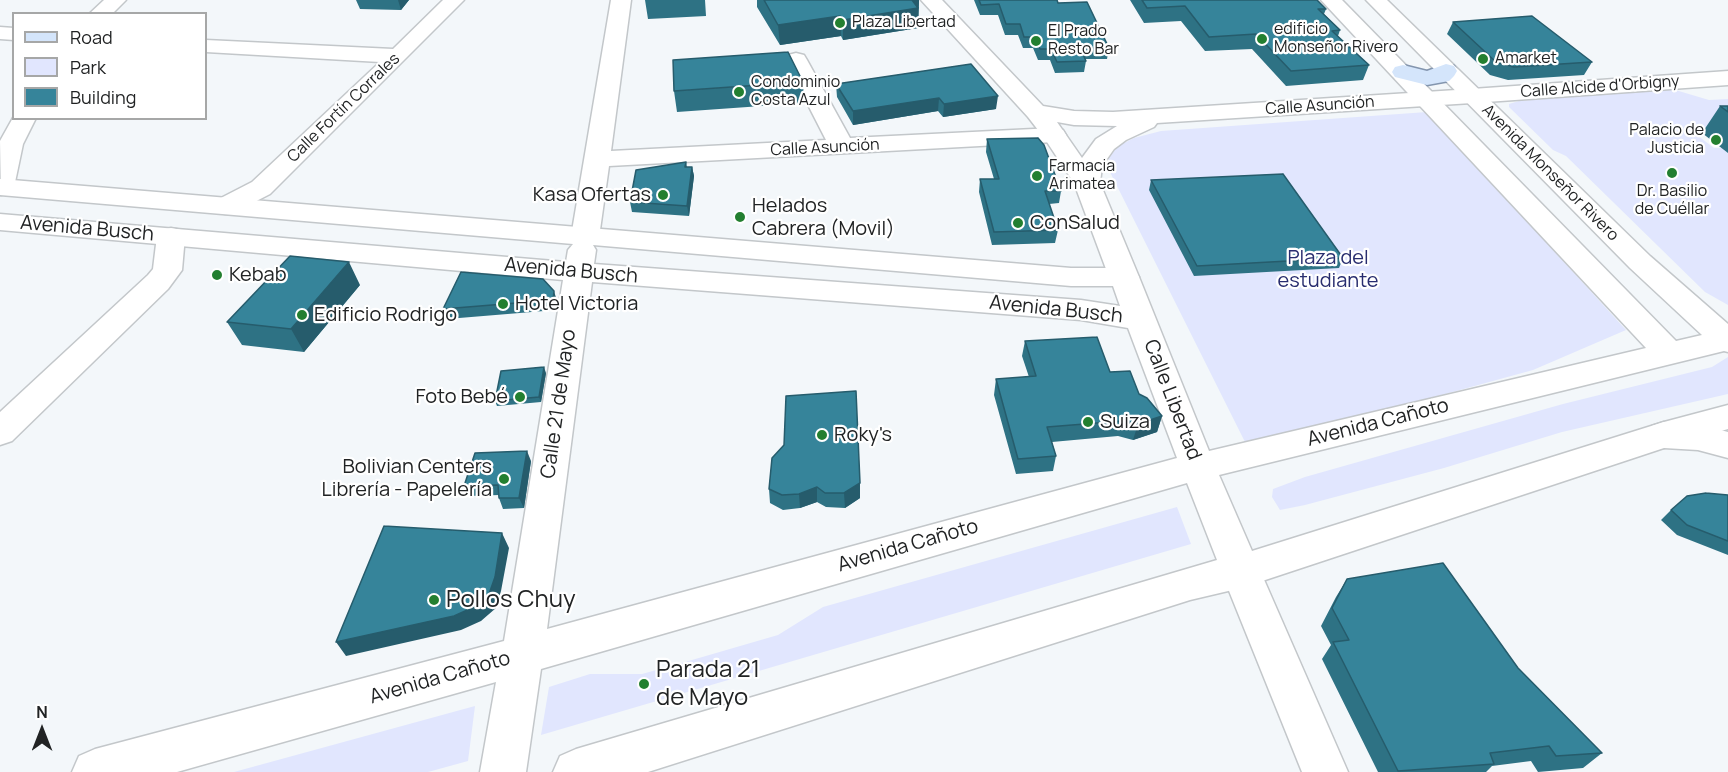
<!DOCTYPE html>
<html>
<head>
<meta charset="utf-8">
<style>
	body { margin:0 }
	#map { position:relative; width:1728px; height:772px; overflow:hidden; background:#f3f7fa; font-family:Manrope,sans-serif }
	canvas { display:block }
	.legend { position:absolute; left:12px; top:12px; width:195px; height:108px; box-sizing:border-box; background:#fff; border:2px solid #a6a7a7; margin:0; padding:8px 10px; list-style:none; font-size:18px; color:#212324 }
	.legend li { display:flex; align-items:center; gap:12px; height:30px }
	.legend b { width:30px; border:2px solid #a6a7a7 }
	.north { position:absolute; left:12px; top:700px; width:60px; height:60px; -webkit-text-stroke:4px #fff; paint-order:stroke; rotate:0deg; font-size:16px; font-weight:700; line-height:24px; text-align:center; color:#212324 }
	.north::after { content:''; display:block; margin:auto; width:21px; height:27px; background:#212324; clip-path:polygon(50% 0,100% 100%,50% 72%,0 100%) }
</style>
</head>
<body>
<div id="map">
<canvas width="1728" height="772"></canvas>
<ul class="legend">
<li><b style="height:8px;background:#d4e5fb"></b>Road</li>
<li><b style="height:16px;background:#e1e6fe"></b>Park</li>
<li><b style="height:16px;background:#36849a"></b>Building</li>
</ul>
<div class="north">N</div>
</div>
<script>
const g = document.querySelector('canvas').getContext('2d');
g.lineJoin = 'round';
function paint(path, color) { g.fillStyle = color; g.fill(path, 'evenodd'); }
const shape = rows => new Path2D(rows.map(r => 'M' + r).join(''));
function strokePath(path, color, width, dash) { g.strokeStyle = color; g.lineWidth = width; g.lineCap = dash ? 'butt' : 'round'; g.setLineDash(dash || []); g.stroke(path); }
function label(font, color, halo, rows, align = 'center') {
  g.font = font + ' Manrope,sans-serif'; g.lineWidth = 4.5; g.setLineDash([]); g.textBaseline = 'middle'; g.strokeStyle = halo; g.fillStyle = color; for (const [text, x, y, turn = 0] of rows) {
    g.save(); g.translate(x, y); g.rotate((+turn || 0) * Math.PI / 180); g.textAlign = isNaN(turn) ? turn : align; if (halo) g.strokeText(text, 0, 0); g.fillText(text, 0, 0); g.restore();
  }
}
const green = shape([
	[1672,89,1709,100,1728,99,1728,131,1693,132,1714,148,1722,148,1728,153,1728,305,1705,292,1566,156,1553,150,1509,107,1509,104,1519,101],
	[1427,112,1626,330,1533,370,1248,448,1108,168,1109,156,1120,145,1134,138,1161,131],
	[1728,357,1728,394,1562,432,1444,468,1305,505,1280,510,1272,497,1273,489,1305,477,1563,404,1712,367],
	[1177,507,1191,544,541,735,549,687,590,674,642,674,692,660,778,635,823,607],
	[475,706,468,761,428,772,234,772]
]);
const minor = shape([
	[104,0,126,0,112,14,89,14,104,0],
	[443,0,464,0,270,194,235,212,226,214,217,212,213,206,217,200,252,182,380,62,206,52,206,40,393,49,443,0],
	[611,0,631,0,611,151,826,140,785,60,788,55,796,53,804,55,807,60,850,138,1054,128,1063,130,1066,135,1063,140,1054,142,609,166,599,237,595,243,585,245,575,243,571,237,611,0],
	[0,27,14,28,14,40,0,39,0,27],
	[1728,71,1728,85,1472,103,1464,101,1460,96,1464,91,1472,89,1728,71],
	[14,116,14,118,36,118,23,144,14,187,10,193,1,195,0,141,14,116],
	[171,228,181,230,185,236,182,270,168,289,12,441,0,445,0,412,148,275,153,269,157,236,161,230,171,228],
	[1664,422,1698,424,1728,432,1728,458,1698,450,1664,448,1652,444,1647,435,1652,426,1664,422]
]);
const tertiary = shape([
	[921,0,942,0,1043,106,1074,111,1113,112,1472,89,1480,91,1484,96,1480,101,1472,103,1157,123,1154,127,1126,140,1114,149,1102,166,1100,183,1139,277,1134,283,1124,286,1114,283,1109,277,1074,183,1045,139,1028,117,921,0],
	[1057,122,1074,125,1117,126,1096,139,1082,158,1057,122],
	[1241,554,1255,559,1348,772,1302,772,1221,571,1227,559,1241,554]
]);
const secondary = shape([
	[1321,0,1342,0,1676,341,1702,335,1630,268,1366,0,1387,0,1650,256,1728,324,1728,352,1724,351,1219,475,1252,551,1664,422,1728,405,1728,429,1670,446,1241,588,1190,600,648,772,553,772,560,756,576,749,1217,560,1187,483,541,669,526,772,480,772,496,682,177,772,72,772,79,756,95,749,504,641,563,280,0,230,0,214,566,262,568,250,573,244,0,195,0,179,1071,268,1124,268,1134,271,1139,277,1209,451,1646,348,1321,0],
	[593,245,1071,286,1113,286,1120,306,1081,300,594,264,596,250,593,245],
	[592,282,1081,320,1128,328,1177,458,547,629,592,282]
]);
const primary = shape([
	[1446,64,1454,66,1457,71,1454,76,1449,81,1427,85,1395,77,1392,72,1395,67,1403,65,1427,71,1446,64]
]);
const wall = shape([
	[356,0,409,0,401,10,360,9],
	[645,0,705,0,706,16,648,19],
	[757,0,919,0,918,28,843,40,841,36,780,45,757,7],
	[974,0,1057,0,1058,3,1109,48,1107,59,1085,59,1086,61,1084,72,1055,73,1050,60,1038,60,1033,48,1023,48,1018,35,1005,35,998,15,980,15],
	[1130,0,1317,0,1326,9,1324,14,1340,30,1338,36,1369,65,1363,80,1286,86,1252,49,1205,51,1181,21,1144,23],
	[1453,22,1592,62,1584,75,1508,80,1490,75,1447,34],
	[971,64,996,109,943,117,938,111,853,125,837,97,836,84],
	[803,82,804,103,677,112,674,91],
	[1720,106,1728,106,1728,153,1702,133],
	[987,139,1061,191,1059,203,1049,204,1058,230,1055,243,992,245,979,192,980,179,994,179,986,152],
	[686,162,687,167,692,167,694,176,689,216,632,212,630,202],
	[1151,180,1343,258,1339,268,1194,276,1149,190],
	[461,272,557,301,556,310,447,319,443,309],
	[360,285,304,352,242,345,227,322],
	[1025,341,1110,372,1139,394,1162,416,1157,432,1133,440,1118,436,1052,442,1056,456,1053,471,1016,474,994,395,996,379,1029,377,1022,356],
	[546,373,541,402,497,406,495,401],
	[772,458,860,498,845,508,826,507,817,502,800,508,783,510,770,503,769,489],
	[531,461,524,508,503,509,499,498,499,495,469,496,464,486],
	[1728,495,1728,555,1677,535,1661,520,1671,510],
	[1347,579,1518,668,1602,753,1583,768,1538,772,1531,761,1492,766,1486,772,1378,772,1322,659,1331,645,1321,626,1336,597]
]);
const shadedWall = shape([
	[398,0,409,0,401,10],
	[907,0,919,0,918,28,843,40,843,20],
	[840,16,841,36,780,45,778,25],
	[998,96,996,109,943,117,944,104],
	[939,98,938,111,853,125,853,111],
	[692,167,694,176,689,216,687,206],
	[349,262,360,285,304,352,291,329],
	[554,291,557,301,556,310,553,300],
	[544,367,546,373,541,402,539,397],
	[1162,416,1157,432,1133,440,1138,424],
	[527,451,531,461,524,508,519,498],
	[860,483,860,498,845,508,844,493],
	[817,487,817,502,800,508,799,494],
	[502,533,509,548,501,591,496,608,481,621,461,630,346,656,336,642]
]);
const building = shape([
	[764,0,912,0,918,8,843,20,840,16,778,25,764,0],
	[979,0,1057,0,1058,3,1087,2,1109,48,1080,48,1086,61,1057,62,1051,49,1040,49,1035,37,1024,37,1020,24,1006,24,999,4,981,5,979,0],
	[1142,0,1317,0,1326,9,1318,9,1340,30,1332,31,1369,65,1291,71,1256,34,1209,37,1185,6,1147,8,1142,0],
	[1532,16,1592,62,1514,67,1496,62,1453,22,1532,16],
	[788,52,803,82,674,91,673,60,788,52],
	[971,64,998,96,944,104,939,98,853,111,836,84,971,64],
	[1720,106,1728,106,1728,112,1720,106],
	[1038,138,1044,145,1061,191,1045,191,1058,230,994,232,980,179,999,179,987,139,1038,138],
	[686,162,685,167,692,167,687,206,630,202,636,170,686,162],
	[1283,174,1343,258,1197,266,1151,180,1283,174],
	[290,256,349,262,291,329,227,322,290,256],
	[461,272,543,279,554,291,553,300,443,309,461,272],
	[1097,337,1110,372,1130,371,1139,394,1147,398,1162,416,1138,424,1122,421,1047,427,1056,456,1018,459,996,379,1036,376,1025,341,1097,337],
	[544,367,539,397,495,401,501,371,544,367],
	[856,391,860,483,844,493,825,493,817,487,799,494,782,495,769,489,772,458,784,445,786,396,856,391],
	[527,451,519,498,499,498,498,485,464,486,475,453,527,451],
	[1706,493,1728,495,1728,541,1687,525,1671,510,1687,496,1706,493],
	[384,526,502,533,495,577,489,594,474,607,454,616,336,642,384,526],
	[1443,563,1518,668,1602,753,1556,756,1549,746,1490,753,1494,764,1398,771,1333,642,1349,640,1332,608,1347,579,1443,563]
]);
const markers = [
	[840,23,6,"#237f30"],
	[1262,39,6,"#237f30"],
	[1036,41,6,"#237f30"],
	[1483,59,6,"#237f30"],
	[739,92,6,"#237f30"],
	[1716,140,6,"#237f30"],
	[1672,173,6,"#237f30"],
	[1037,176,6,"#237f30"],
	[663,195,6,"#237f30"],
	[740,217,6,"#237f30"],
	[1018,223,6,"#237f30"],
	[217,275,6,"#237f30"],
	[503,304,6,"#237f30"],
	[302,315,6,"#237f30"],
	[520,397,6,"#237f30"],
	[1088,422,6,"#237f30"],
	[822,435,6,"#237f30"],
	[504,479,6,"#237f30"],
	[434,600,6,"#237f30"],
	[644,684,6,"#237f30"]
];
const farPoinames = [
	["Plaza Libertad",852,23],
	["edificio",1274,30],
	["Monseñor Rivero",1274,48],
	["El Prado",1048,32],
	["Resto Bar",1048,50],
	["Amarket",1495,59],
	["Condominio",751,83],
	["Costa Azul",751,101],
	["Palacio de",1704,131,"right"],
	["Justicia",1704,149,"right"],
	["Farmacia",1049,167],
	["Arimatea",1049,185],
	["Dr. Basilio",1672,192,"center"],
	["de Cuéllar",1672,210,"center"]
];
const farStreetnames = [
	["Calle Alcide d'Orbigny",1600,87,-4],
	["Calle Asunción",1320,106,-4],
	["Calle Fortín Corrales",344,108,-44],
	["Calle Asunción",825,148,-3],
	["Avenida Monseñor Rivero",1550,173,45]
];
const poiNames = [
	["Kasa Ofertas",651,195,"right"],
	["Helados",752,206],
	["Cabrera (Movil)",752,229],
	["ConSalud",1030,223],
	["Kebab",229,275],
	["Hotel Victoria",515,304],
	["Edificio Rodrigo",314,315],
	["Foto Bebé",508,397,"right"],
	["Suiza",1100,422],
	["Roky's",834,435],
	["Bolivian Centers",492,467,"right"],
	["Librería - Papelería",492,490,"right"]
];
const streetNames = [
	["Avenida Busch",87,229,5],
	["Avenida Busch",571,271,5],
	["Avenida Busch",1056,310,6],
	["Calle Libertad",1172,400,69],
	["Calle 21 de Mayo",559,404,-82],
	["Avenida Cañoto",1378,423,-14],
	["Avenida Cañoto",908,546,-16],
	["Avenida Cañoto",440,678,-16]
];
const parkNames = [
	["Plaza del",1328,258],
	["estudiante",1328,281]
];
const nearPoinames = [
	["Pollos Chuy",446,600],
	["Parada 21",656,670],
	["de Mayo",656,698]
];
paint(green, '#e1e6fe');
strokePath(minor, '#c3c7ca', 3);
strokePath(tertiary, '#c3c7ca', 3);
strokePath(secondary, '#c3c7ca', 3);
strokePath(primary, '#8395ae', 3);
paint(minor, '#fff');
paint(tertiary, '#fff');
paint(secondary, '#fff');
paint(primary, '#d4e5fb');
paint(wall, '#2e7284');
paint(shadedWall, '#265c6c');
paint(building, '#36849a');
strokePath(building, '#265c6c', 1.5);
for (const [x, y, r, color] of markers) { const dot = new Path2D(); dot.arc(x, y, r, 0, 2 * Math.PI); g.fillStyle = color; g.fill(dot); strokePath(dot, '#fff', 2); }
label('16px', '#212324', '#fff', farPoinames, 'left');
label('16px', '#212324', '#fff', farStreetnames);
label('20px', '#212324', '#fff', poiNames, 'left');
label('20px', '#212324', '#fff', streetNames);
label('20px', '#282d6f', '#fff', parkNames);
label('24px', '#212324', '#fff', nearPoinames, 'left');
</script>
</body>
</html>
